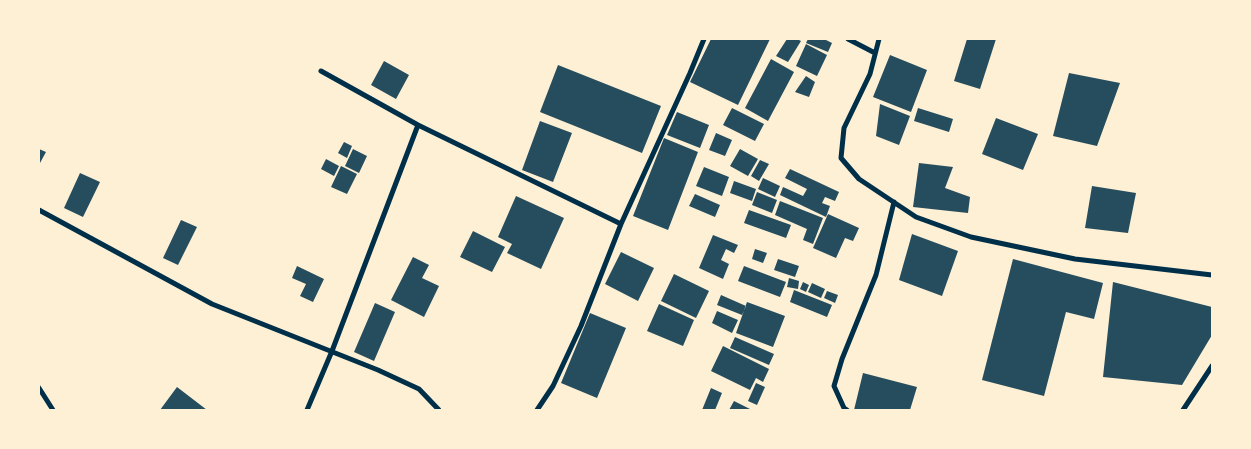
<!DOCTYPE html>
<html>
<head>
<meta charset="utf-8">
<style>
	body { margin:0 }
	#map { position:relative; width:1251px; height:449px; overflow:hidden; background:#fdf0d5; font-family:"Crimson Pro",serif }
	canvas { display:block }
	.frame { position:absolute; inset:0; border:40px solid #fdf0d5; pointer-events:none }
</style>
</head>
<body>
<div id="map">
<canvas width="1251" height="449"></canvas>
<div class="frame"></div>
</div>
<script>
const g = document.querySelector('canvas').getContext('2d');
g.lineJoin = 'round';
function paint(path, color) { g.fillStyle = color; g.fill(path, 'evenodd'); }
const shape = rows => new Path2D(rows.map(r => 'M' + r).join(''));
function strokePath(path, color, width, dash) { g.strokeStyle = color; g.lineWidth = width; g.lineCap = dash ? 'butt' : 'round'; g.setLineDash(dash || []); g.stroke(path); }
const building = shape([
	[711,39,770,39,738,105,690,82],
	[787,39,797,39,801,41,788,62,776,56],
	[808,39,824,39,832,43,828,52,806,43],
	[967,39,996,39,980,89,954,81],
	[806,44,827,55,817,76,796,66],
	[890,55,927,70,911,112,873,97],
	[771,59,794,72,768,121,745,108],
	[384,61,409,75,396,99,371,85],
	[558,65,661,106,642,153,540,112],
	[1069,73,1120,83,1097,146,1053,136],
	[806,76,815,82,809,97,795,92],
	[880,104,910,116,899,145,876,136],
	[732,108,764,124,755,141,723,125],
	[918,108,953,119,949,132,914,121],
	[677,112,709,125,700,148,667,135],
	[996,118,1038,134,1023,170,982,154],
	[540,121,572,133,553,182,522,170],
	[716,133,732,140,725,156,709,150],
	[664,138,698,152,668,230,633,216],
	[344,142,352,146,347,158,338,153],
	[39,149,46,152,40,163,39,162],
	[353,149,367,156,359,173,345,166],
	[740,149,758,159,748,176,730,166],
	[326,159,339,166,334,176,321,169],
	[760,160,769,164,759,181,751,176],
	[919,163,953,167,945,188,970,197,968,213,913,207],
	[341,166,357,174,347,194,331,187],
	[704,167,729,177,722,196,696,186],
	[790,169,839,192,835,201,825,197,822,203,830,206,826,217,780,195,783,187,803,196,807,189,785,178],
	[80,173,100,182,83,217,64,208],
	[763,178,780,186,775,197,758,189],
	[734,181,756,189,752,201,730,193],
	[1092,186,1136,193,1128,233,1085,228],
	[757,192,777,200,772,213,752,205],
	[695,194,720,205,715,217,689,206],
	[516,196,564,218,541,269,507,253,512,244,498,237],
	[780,201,823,218,813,244,803,240,807,229,775,215],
	[749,210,791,225,786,238,744,223],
	[828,214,859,228,853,241,845,238,836,258,813,248],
	[181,220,197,227,178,265,163,258],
	[473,231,505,247,492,272,460,257],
	[912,234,958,251,942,296,899,280],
	[713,235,738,245,734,253,726,249,721,260,729,264,723,279,699,268],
	[755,249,767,253,763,263,752,259],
	[621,252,654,268,638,301,605,284],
	[413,257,429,265,422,278,439,286,424,317,391,300],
	[778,259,799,266,795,277,774,270],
	[1013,259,1103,283,1094,319,1066,312,1044,396,982,380],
	[297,266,324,279,313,302,300,296,306,284,292,278],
	[744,266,786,282,780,297,738,281],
	[674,274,709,291,696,318,661,301],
	[789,278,799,281,798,289,787,287],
	[803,282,809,285,806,292,800,289],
	[1113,282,1212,307,1212,335,1182,385,1103,377],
	[812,283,825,289,821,298,808,292],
	[794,290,832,305,827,317,790,302],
	[827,291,838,295,835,303,824,298],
	[721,295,746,306,742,315,717,305],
	[747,302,785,316,773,347,736,333],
	[375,303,395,312,374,361,354,352],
	[659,304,694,320,683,346,647,331],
	[717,311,738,320,732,333,712,323],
	[590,313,626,328,597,398,561,383],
	[735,337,774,354,769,365,730,348],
	[723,346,769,369,763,382,756,378,750,390,711,371],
	[863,373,917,387,910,410,854,410],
	[756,383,765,387,757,405,748,401],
	[177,387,207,410,160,410],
	[711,388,722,393,715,410,702,410],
	[734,401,752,410,729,410]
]);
const minor = shape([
	[848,39,875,53],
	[879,39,870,74,844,128,841,158,859,179,916,217,971,237,1075,259,1212,275],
	[321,71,418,125,621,224],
	[39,210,212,304,378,370,419,389,439,410],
	[39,388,53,410],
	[307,410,332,351,418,125],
	[537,410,553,386,581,326,621,224,690,73,704,39],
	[847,410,844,408,834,386,842,359,876,275,894,202],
	[1183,410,1212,366]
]);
paint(building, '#264d5e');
strokePath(minor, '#003049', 5);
</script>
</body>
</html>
